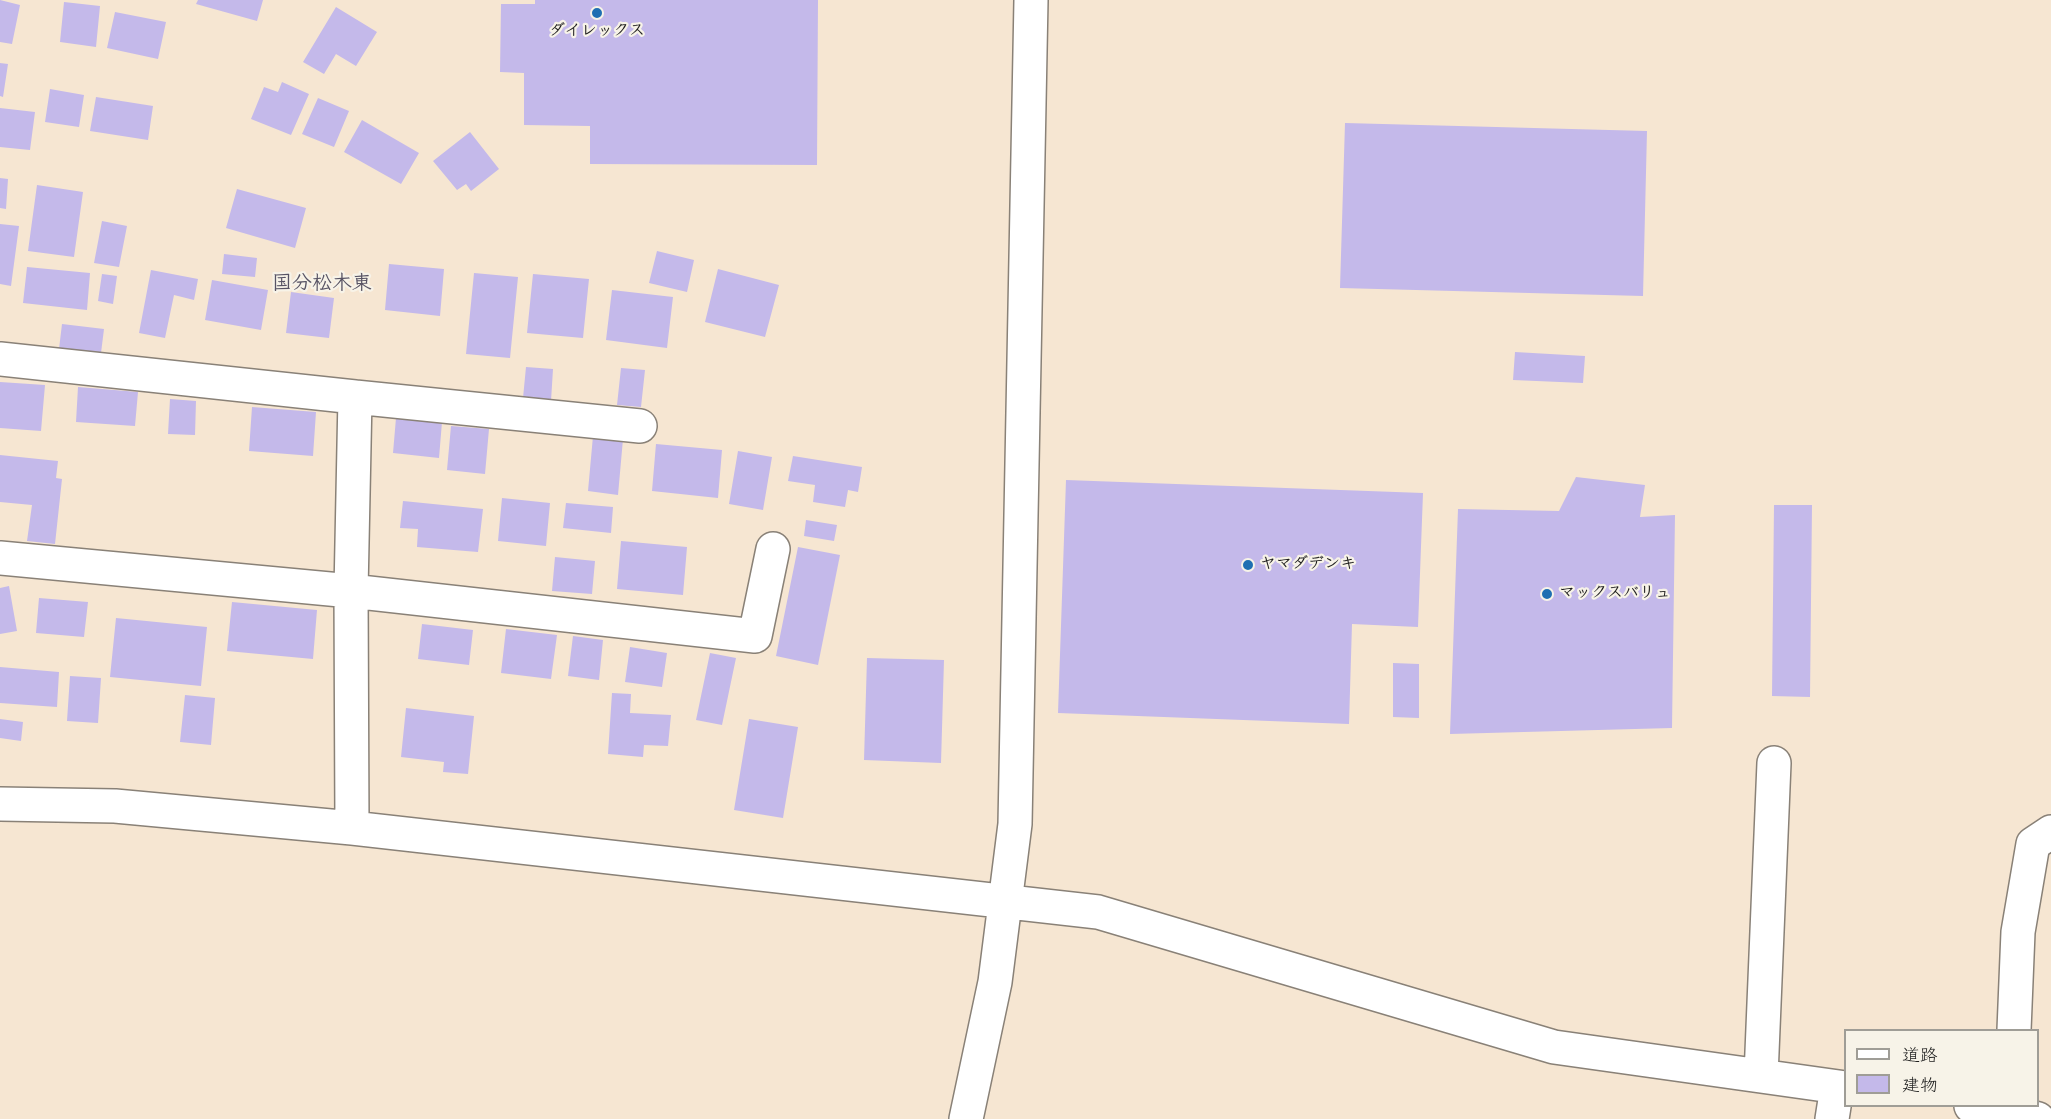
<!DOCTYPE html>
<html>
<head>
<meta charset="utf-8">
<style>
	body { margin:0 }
	#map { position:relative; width:2051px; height:1119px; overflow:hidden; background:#f6e6d2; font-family:"Architects Daughter","Klee One",sans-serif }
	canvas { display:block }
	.legend { position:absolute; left:1844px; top:1029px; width:195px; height:78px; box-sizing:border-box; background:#f7f3e8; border:2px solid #9f9d96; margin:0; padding:8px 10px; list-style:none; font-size:18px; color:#1c1c1c }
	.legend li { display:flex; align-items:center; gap:12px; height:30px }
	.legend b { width:30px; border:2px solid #9f9d96 }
</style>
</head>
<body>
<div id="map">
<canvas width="2051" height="1119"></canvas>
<ul class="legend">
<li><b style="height:8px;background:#fff"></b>道路</li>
<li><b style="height:16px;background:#c4b9ea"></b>建物</li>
</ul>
</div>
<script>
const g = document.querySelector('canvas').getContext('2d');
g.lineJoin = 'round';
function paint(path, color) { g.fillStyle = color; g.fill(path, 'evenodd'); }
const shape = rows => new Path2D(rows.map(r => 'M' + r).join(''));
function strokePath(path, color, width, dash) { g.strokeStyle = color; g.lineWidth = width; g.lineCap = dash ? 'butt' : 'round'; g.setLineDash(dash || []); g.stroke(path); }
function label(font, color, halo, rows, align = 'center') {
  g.font = font + ' "Architects Daughter","Klee One",sans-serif'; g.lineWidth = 4.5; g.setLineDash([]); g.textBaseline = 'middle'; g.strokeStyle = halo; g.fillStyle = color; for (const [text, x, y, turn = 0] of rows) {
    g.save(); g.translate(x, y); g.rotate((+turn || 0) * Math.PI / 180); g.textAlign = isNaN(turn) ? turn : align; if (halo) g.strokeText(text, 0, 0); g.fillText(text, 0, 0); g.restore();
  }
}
const building = shape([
	[0,0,20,5,12,44,0,42],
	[198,0,263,0,257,21,196,4],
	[535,0,818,0,817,165,590,164,590,126,524,125,524,73,500,72,501,4,535,4],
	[64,2,100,6,96,47,60,42],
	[336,7,377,32,356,66,336,54,324,74,303,62],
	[115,12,166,22,158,59,107,48],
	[0,63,8,64,3,97,0,96],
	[282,82,309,94,291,135,251,119,264,87,278,92],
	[50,89,84,95,79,127,45,122],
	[96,97,153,106,148,140,90,131],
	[318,98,349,111,334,147,302,134],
	[0,108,35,112,30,150,0,147],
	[362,120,419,153,401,184,344,152],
	[1345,123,1647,131,1643,296,1340,288],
	[470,132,499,169,471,191,466,184,457,190,433,161],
	[0,178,8,179,6,209,0,208],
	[37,185,83,192,74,257,28,251],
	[237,189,306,208,295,248,226,228],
	[102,221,127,226,119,267,94,263],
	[0,224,19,226,11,286,0,284],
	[657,251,694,260,687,292,649,283],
	[224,254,257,258,255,277,222,274],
	[389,264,444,269,440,316,385,310],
	[27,267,90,273,87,310,23,303],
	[718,269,779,285,765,337,705,322],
	[151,270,198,279,194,300,174,295,165,338,139,333],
	[474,273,518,277,510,358,466,354],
	[102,274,117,276,113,304,98,301],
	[533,274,589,279,583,338,527,333],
	[212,280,268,290,261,330,205,320],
	[612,290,673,297,667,348,606,340],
	[291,292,334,298,329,338,286,333],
	[62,324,104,329,101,353,59,349],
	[1515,352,1585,356,1583,383,1513,380],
	[526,367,553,369,551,401,523,398],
	[621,368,645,370,641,407,617,405],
	[0,382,45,385,41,431,0,428],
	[78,387,138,392,135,426,76,422],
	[170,399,196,401,195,435,168,434],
	[252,407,316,412,313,456,249,451],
	[396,418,442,422,439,458,393,453],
	[451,426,489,429,485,474,447,470],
	[593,436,623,439,618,495,588,491],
	[656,444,722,450,718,498,652,491],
	[738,451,772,457,763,510,729,504],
	[0,455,58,461,56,478,62,479,55,544,27,541,32,505,0,502],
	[793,456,862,467,858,492,848,490,845,507,813,502,815,485,788,481],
	[1576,477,1645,485,1640,517,1675,515,1672,728,1450,734,1458,509,1559,511],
	[1066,480,1423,493,1418,627,1352,624,1349,724,1058,713],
	[502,498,550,503,546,546,498,541],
	[403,501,483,509,478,552,417,547,418,529,400,528],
	[566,503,613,507,611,533,563,528],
	[1774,505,1812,505,1810,697,1772,696],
	[806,520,837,525,834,541,804,536],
	[621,541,687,547,683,595,617,589],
	[798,547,840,555,818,665,776,656],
	[555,557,595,561,592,594,552,591],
	[9,586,17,631,0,634,0,588],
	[39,598,88,602,84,637,36,633],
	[232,602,317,610,313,659,227,651],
	[116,618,207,627,201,686,110,677],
	[422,624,473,630,469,665,418,659],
	[506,629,557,635,551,679,501,673],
	[573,636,603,640,599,680,568,676],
	[630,647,667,653,662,687,625,682],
	[710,653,736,658,722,725,696,720],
	[867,658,944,660,941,763,864,760],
	[1393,663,1419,664,1419,718,1393,717],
	[0,667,59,672,57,707,0,703],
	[70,676,101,678,98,723,67,721],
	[612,693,631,694,630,713,671,715,668,746,644,745,643,757,608,754],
	[185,695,215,698,211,745,180,742],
	[406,708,474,716,468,774,443,772,444,762,401,757],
	[0,719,23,722,21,741,0,738],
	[749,719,798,727,783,818,734,810]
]);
const minor = shape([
	[0,359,355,397,351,591,352,828],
	[355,397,640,426],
	[0,558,351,591,755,636,773,549],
	[0,804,115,806,352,828,1098,912,1554,1047,1846,1088],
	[2014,1030,2018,932,2033,844,2051,832],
	[1761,1076,1774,763],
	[1971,1106,2008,1111,2038,1119],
	[966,1119,995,982,1015,824,1031,0],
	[1832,1119,1837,1087]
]);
const markers = [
	[597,13,6,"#1f6fb2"],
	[1248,565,6,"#1f6fb2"],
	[1547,594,6,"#1f6fb2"]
];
const poiNames = [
	["ダイレックス",597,32,"center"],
	["ヤマダデンキ",1260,565],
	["マックスバリュ",1559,594]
];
const quarterNames = [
	["国分松木東",322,285]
];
paint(building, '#c4b9ea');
strokePath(minor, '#898177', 36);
strokePath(minor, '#fff', 33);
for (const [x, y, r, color] of markers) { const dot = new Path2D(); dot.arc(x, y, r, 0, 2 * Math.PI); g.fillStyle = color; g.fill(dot); strokePath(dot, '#f7f3e8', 2); }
label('bold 16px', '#1c1c1c', '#f7f3e8', poiNames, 'left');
label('bold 20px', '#575364', '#f7f3e8', quarterNames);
</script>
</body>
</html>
